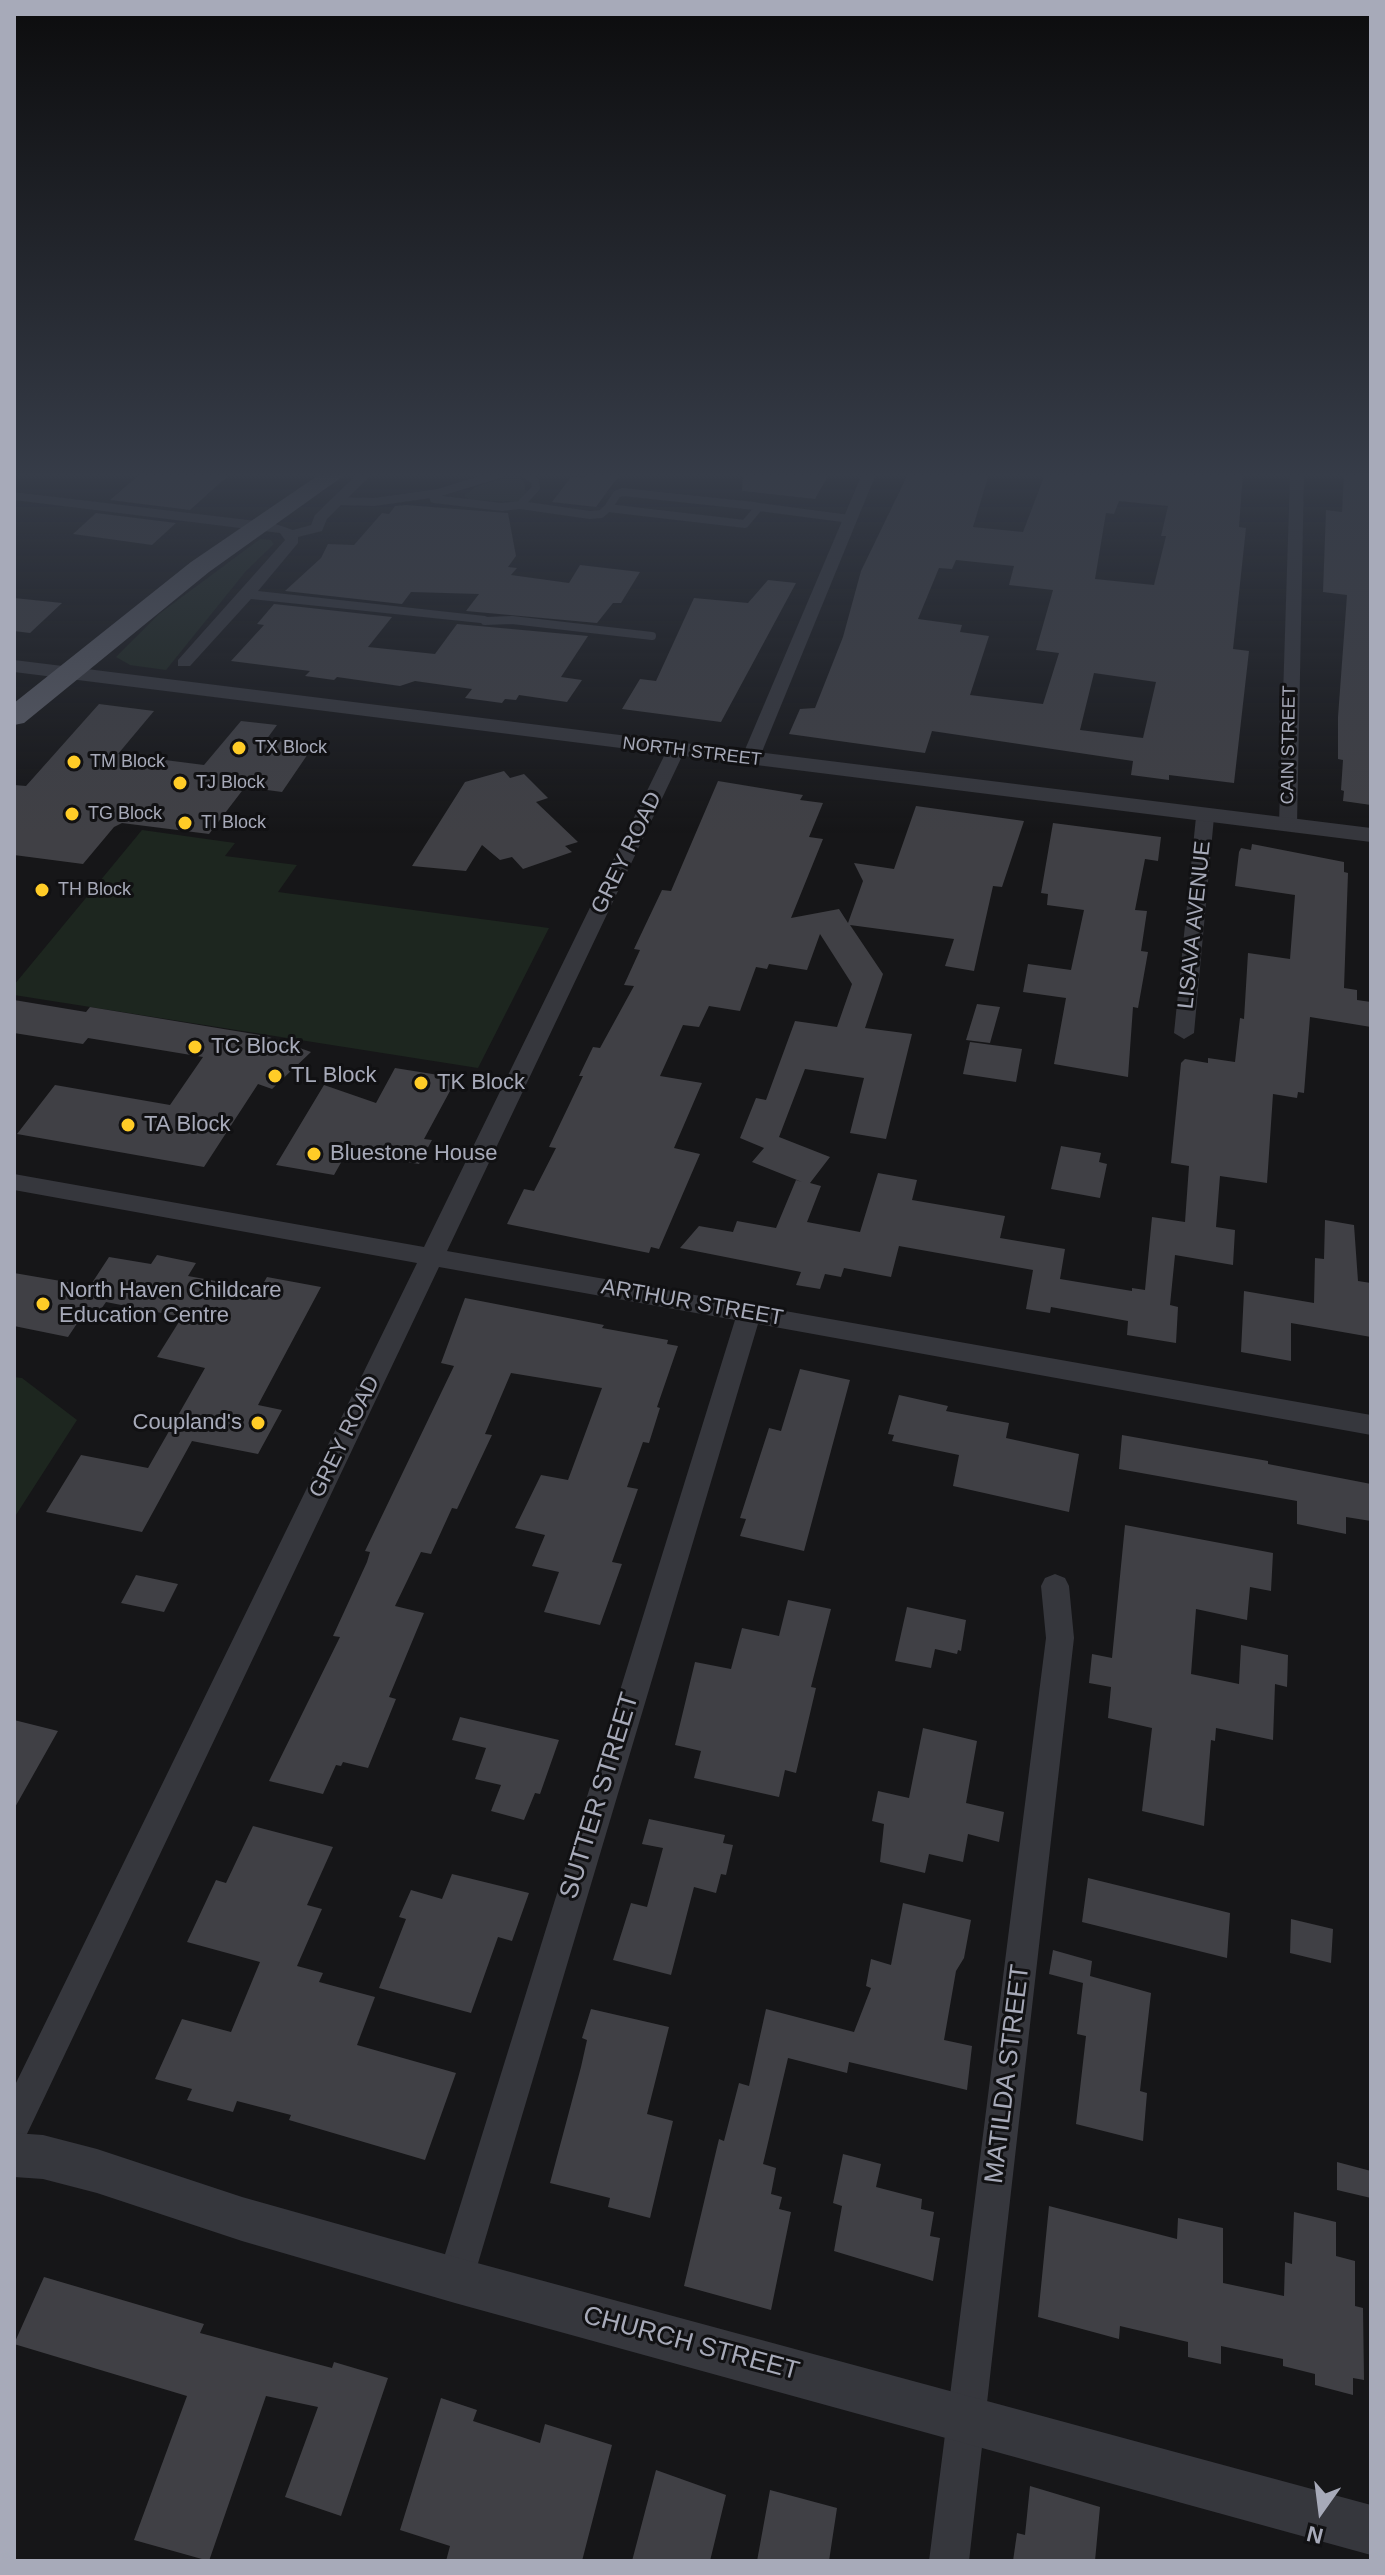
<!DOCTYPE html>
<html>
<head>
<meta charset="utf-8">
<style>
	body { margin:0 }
	#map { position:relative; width:1385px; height:2575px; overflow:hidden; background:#161618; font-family:Helvetica,sans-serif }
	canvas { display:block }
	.frame { position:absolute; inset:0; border:16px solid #a7aab9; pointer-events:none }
	.north { position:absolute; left:1281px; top:2471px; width:80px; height:80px; -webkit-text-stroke:6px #111113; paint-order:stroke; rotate:194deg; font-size:22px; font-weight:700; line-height:32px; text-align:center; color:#a7aab9 }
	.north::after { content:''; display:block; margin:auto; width:28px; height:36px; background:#a7aab9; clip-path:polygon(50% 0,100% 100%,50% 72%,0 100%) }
</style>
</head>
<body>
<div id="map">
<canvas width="1385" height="2575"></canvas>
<div class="frame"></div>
<div class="north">N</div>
</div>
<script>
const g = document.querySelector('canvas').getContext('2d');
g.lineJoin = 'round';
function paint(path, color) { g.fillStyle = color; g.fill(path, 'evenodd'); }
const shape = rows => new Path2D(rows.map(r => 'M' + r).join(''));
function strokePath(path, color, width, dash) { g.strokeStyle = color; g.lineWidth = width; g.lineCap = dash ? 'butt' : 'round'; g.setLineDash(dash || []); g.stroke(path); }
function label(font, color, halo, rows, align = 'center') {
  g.font = font + ' Helvetica,sans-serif'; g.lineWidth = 6; g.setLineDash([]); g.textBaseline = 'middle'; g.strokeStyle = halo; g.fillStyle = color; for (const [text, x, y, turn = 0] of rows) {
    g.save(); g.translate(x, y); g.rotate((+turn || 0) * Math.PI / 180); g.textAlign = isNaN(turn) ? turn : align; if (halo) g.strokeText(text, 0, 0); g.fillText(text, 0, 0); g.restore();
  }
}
const green = shape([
	[510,476,519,477,525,484,525,496,517,502,470,500,464,496,475,487],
	[260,539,271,540,274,544,246,571,166,670,130,665,116,657,159,614],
	[142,830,235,843,225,856,297,865,278,892,549,928,478,1068,14,995,14,985],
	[14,1377,22,1378,77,1420,14,1518]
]);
const building = shape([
	[140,474,230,474,190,510,110,500],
	[587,474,620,474,596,507,552,502,571,477,584,478],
	[743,474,829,474,815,499,742,491],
	[908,474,989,474,973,527,1023,532,1045,474,1243,474,1239,527,1246,528,1233,649,1249,651,1234,783,1169,775,1169,780,1131,775,1133,761,932,731,925,753,789,734,800,709,815,708,843,637,861,571],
	[1119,501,1168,506,1161,536,1166,536,1154,585,1095,579,1106,513,1114,514],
	[956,560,1014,566,1009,585,1053,590,1036,650,1059,653,1043,704,970,695,989,636,960,632,962,625,918,619,939,568,952,569],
	[1094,673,1156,682,1143,738,1080,730],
	[1344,474,1371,474,1371,805,1343,801,1344,791,1341,790,1343,760,1338,759,1338,717,1347,595,1323,592,1326,510,1342,512],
	[406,505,508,513,516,556,508,567,517,568,511,575,569,583,580,565,640,572,621,603,613,603,597,623,466,611,479,594,411,592,402,604,285,591,321,558,328,544,354,545,382,513,389,514,395,506],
	[96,513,176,523,152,545,73,534],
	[768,580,796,583,721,722,622,709,640,679,656,681,694,598,748,603],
	[14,598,62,603,30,633,14,631],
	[274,604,392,617,368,647,435,654,457,624,588,636,561,677,582,680,567,702,519,695,516,700,505,699,502,703,465,698,472,689,415,681,400,686,337,677,334,680,305,676,310,671,231,661,264,625,257,624],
	[99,704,154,711,118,754,204,765,241,721,277,725,266,740,314,745,282,792,245,787,209,834,122,823,114,827,83,864,14,855,14,785,26,786],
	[504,771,510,778,524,774,548,798,536,802,578,842,565,846,572,852,523,869,512,857,500,860,482,845,466,871,412,866,465,782],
	[718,781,803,795,800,800,823,803,809,837,823,839,791,918,839,909,848,923,863,881,854,863,894,869,916,806,1024,821,1002,887,993,886,974,971,945,966,954,939,850,925,883,974,865,1028,912,1034,886,1139,850,1133,864,1078,805,1069,779,1137,830,1157,810,1183,821,1186,807,1222,860,1232,878,1173,917,1180,912,1200,1005,1216,1000,1238,1065,1249,1060,1279,1132,1291,1132,1288,1145,1290,1152,1217,1185,1222,1189,1166,1171,1163,1181,1063,1185,1059,1208,1063,1208,1058,1235,1062,1240,1018,1244,1019,1248,953,1290,959,1295,895,1235,886,1239,852,1241,848,1251,850,1252,844,1344,862,1344,872,1348,873,1344,988,1357,990,1357,1000,1371,1002,1371,1027,1310,1017,1304,1093,1298,1092,1297,1098,1273,1094,1267,1183,1220,1176,1216,1227,1235,1230,1233,1265,1175,1255,1170,1305,1178,1307,1176,1343,1127,1335,1128,1321,1051,1307,1050,1313,1026,1309,1033,1270,899,1246,891,1277,844,1268,841,1277,825,1274,820,1289,796,1285,801,1272,680,1248,699,1226,733,1232,737,1221,776,1228,796,1180,802,1182,752,1162,764,1148,740,1138,756,1098,766,1100,795,1021,837,1027,852,984,820,934,807,970,769,964,767,969,756,967,740,1011,709,1006,699,1027,683,1025,660,1076,702,1083,674,1148,700,1154,659,1249,651,1247,649,1253,507,1224,524,1189,534,1191,556,1148,549,1147,583,1076,579,1076,593,1047,600,1048,634,986,624,985,640,950,634,949,662,890,671,891],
	[1053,823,1161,837,1158,861,1145,859,1135,910,1147,911,1141,951,1148,952,1138,1008,1133,1007,1128,1077,1054,1064,1066,998,1023,992,1028,964,1071,970,1084,910,1047,905,1048,894,1041,893],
	[14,1000,86,1012,90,1007,266,1036,311,1052,272,1089,258,1084,204,1167,17,1134,55,1085,170,1105,203,1057,88,1038,83,1044,14,1033],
	[977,1004,1000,1007,990,1043,966,1040],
	[970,1042,1022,1049,1016,1082,963,1074],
	[395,1068,457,1078,424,1139,432,1140,419,1164,347,1152,334,1175,276,1165,324,1085,376,1103],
	[1061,1146,1101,1153,1099,1162,1107,1164,1100,1198,1051,1189],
	[1325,1220,1354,1225,1358,1281,1371,1283,1371,1337,1291,1323,1291,1361,1241,1352,1244,1291,1314,1303,1315,1258,1324,1259],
	[157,1255,196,1263,188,1276,260,1289,267,1277,321,1287,258,1405,282,1410,258,1454,192,1441,142,1532,46,1512,81,1455,148,1468,205,1368,157,1357,182,1317,106,1302,93,1321,80,1319,68,1337,14,1326,14,1273,90,1286,109,1257,151,1264],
	[465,1298,604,1325,602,1328,668,1340,667,1344,678,1346,657,1407,660,1408,649,1443,643,1442,627,1487,638,1489,612,1562,622,1564,600,1625,544,1612,559,1572,532,1566,545,1535,515,1528,541,1475,568,1480,602,1388,511,1373,485,1434,492,1435,457,1509,452,1508,431,1554,421,1552,395,1606,424,1613,389,1697,396,1699,368,1768,343,1762,341,1766,336,1765,323,1794,269,1781,340,1637,333,1636,367,1562,370,1552,365,1551,454,1366,441,1363],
	[800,1369,850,1380,804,1551,740,1536,746,1519,740,1518,769,1428,781,1431],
	[899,1395,948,1406,946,1411,1009,1423,1006,1438,1079,1454,1069,1512,953,1486,959,1455,892,1441,894,1435,888,1434],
	[1122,1435,1268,1461,1268,1464,1371,1484,1371,1521,1346,1517,1346,1534,1297,1524,1297,1501,1119,1469],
	[1125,1525,1273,1553,1271,1591,1250,1587,1247,1620,1196,1609,1191,1674,1239,1684,1241,1645,1288,1655,1287,1687,1275,1684,1273,1740,1216,1728,1215,1741,1211,1740,1204,1826,1142,1811,1152,1728,1108,1718,1111,1687,1089,1683,1092,1654,1112,1658],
	[136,1575,178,1584,164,1612,121,1603],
	[788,1600,831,1609,811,1687,816,1688,796,1773,785,1770,779,1797,694,1778,701,1751,675,1745,695,1662,731,1669,742,1628,779,1636],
	[907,1607,966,1620,961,1651,958,1650,957,1654,935,1649,931,1668,895,1661],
	[460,1717,559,1740,540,1794,535,1793,524,1820,491,1811,501,1785,475,1779,486,1748,452,1740],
	[14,1720,58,1731,14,1809],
	[923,1728,977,1741,966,1803,1004,1812,999,1842,968,1834,963,1862,929,1854,925,1873,880,1862,884,1824,872,1821,878,1791,909,1798],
	[649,1819,725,1835,723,1843,733,1845,726,1875,721,1874,716,1893,694,1887,671,1975,613,1960,631,1903,647,1907,663,1848,642,1844],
	[253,1826,333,1847,307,1905,322,1909,297,1966,323,1973,319,1982,375,1997,357,2045,456,2073,425,2160,289,2120,291,2115,237,2101,233,2112,187,2100,192,2089,155,2079,182,2019,231,2032,260,1962,187,1942,216,1880,226,1883],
	[452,1874,529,1893,512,1941,498,1937,471,2013,379,1988,406,1919,399,1917,411,1890,442,1899],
	[1088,1878,1230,1913,1227,1958,1082,1922],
	[903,1903,971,1920,964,1958,956,1971,944,2040,972,2046,967,2090,849,2062,847,2073,788,2058,763,2164,776,2168,771,2194,782,2197,779,2209,791,2212,771,2310,684,2286,719,2139,724,2141,739,2083,749,2086,766,2009,854,2032,871,1988,866,1986,871,1959,891,1965],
	[1291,1919,1333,1929,1331,1963,1290,1953],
	[1053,1950,1092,1961,1090,1976,1151,1993,1140,2091,1147,2093,1143,2141,1076,2124,1086,2036,1077,2034,1083,1983,1049,1974],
	[591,2009,669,2027,647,2114,673,2121,650,2218,608,2207,610,2198,550,2183,581,2067,587,2040,582,2038],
	[843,2154,881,2164,876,2187,922,2199,921,2209,934,2212,930,2236,940,2238,933,2281,834,2251,842,2206,833,2203],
	[1337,2162,1371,2171,1371,2198,1337,2190],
	[1049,2206,1177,2239,1178,2218,1223,2228,1223,2283,1284,2296,1285,2262,1292,2264,1294,2212,1336,2222,1336,2256,1355,2261,1355,2306,1363,2308,1364,2380,1353,2378,1353,2395,1315,2385,1315,2374,1283,2366,1283,2359,1221,2346,1221,2364,1188,2357,1188,2342,1120,2326,1119,2339,1038,2317],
	[44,2277,204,2324,200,2333,332,2368,334,2362,388,2378,341,2516,285,2497,318,2407,266,2396,209,2561,134,2540,187,2396,14,2344],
	[441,2398,477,2410,473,2421,540,2443,545,2424,612,2445,582,2561,446,2561,450,2546,400,2530],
	[656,2470,726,2495,710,2561,632,2561],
	[1030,2486,1100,2507,1095,2561,1013,2561,1017,2533,1025,2535],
	[770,2490,837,2508,829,2561,757,2561]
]);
const service = shape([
	[623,492,754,506,759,507,745,524,608,508,617,494,623,492],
	[434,499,502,507,520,505,536,488,535,481,526,474],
	[337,501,374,502,438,493,500,474],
	[520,505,590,515,601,514,608,508],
	[759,507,850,519],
	[485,621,512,620,652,636]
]);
const minor = shape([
	[357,474,372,474,327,519,322,531,298,537,298,543,258,591,485,616,490,618,490,624,251,599,190,666,178,666,178,660,285,540,280,533,14,500,14,492,273,523,293,530,311,525,315,515,357,474],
	[862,474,876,474,759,759,750,764,744,763,741,759,862,474],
	[1290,474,1304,474,1297,824,1288,829,1279,824,1290,474],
	[676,745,685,750,447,1251,1371,1415,1371,1435,758,1324,473,2280,468,2293,455,2298,442,2293,437,2280,735,1320,439,1267,26,2136,14,2141,14,2087,417,1263,14,1190,14,1174,424,1247,667,750,676,745],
	[1205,812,1214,817,1194,1033,1184,1039,1174,1033,1196,817,1205,812],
	[1055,1574,1065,1578,1069,1586,1074,1638,969,2561,929,2561,1046,1638,1041,1586,1045,1578,1055,1574]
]);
const tertiary = shape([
	[14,660,1371,828,1371,842,14,672,14,660],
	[14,2133,43,2135,97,2149,242,2197,455,2257,1371,2505,1371,2555,455,2303,242,2241,97,2193,43,2179,14,2177,14,2133]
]);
const trunk = shape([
	[320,474,346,474,209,572,24,723,14,725,14,703,191,562,320,474]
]);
const markers = [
	[239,748,8,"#ffcc27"],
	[74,762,8,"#ffcc27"],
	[180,783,8,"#ffcc27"],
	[72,814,8,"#ffcc27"],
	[185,823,8,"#ffcc27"],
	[42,890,8,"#ffcc27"],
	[195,1047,8,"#ffcc27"],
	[275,1076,8,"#ffcc27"],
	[421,1083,8,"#ffcc27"],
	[128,1125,8,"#ffcc27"],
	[314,1154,8,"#ffcc27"],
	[43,1304,8,"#ffcc27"],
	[258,1423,8,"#ffcc27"]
];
const farStreetnames = [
	["CAIN STREET",1289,745,-89],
	["NORTH STREET",692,752,7]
];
const farPoinames = [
	["TX Block",255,748],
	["TM Block",90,762],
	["TJ Block",196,783],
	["TG Block",88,814],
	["TI Block",201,823],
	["TH Block",58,890]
];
const streetNames = [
	["GREY ROAD",627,853,-64],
	["LISAVA AVENUE",1195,925,-84],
	["ARTHUR STREET",692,1303,10],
	["GREY ROAD",345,1437,-64]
];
const poiNames = [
	["TC Block",211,1047],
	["TL Block",291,1076],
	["TK Block",437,1083],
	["TA Block",144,1125],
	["Bluestone House",330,1154],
	["North Haven Childcare",59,1291],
	["Education Centre",59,1316],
	["Coupland's",242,1423,"right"]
];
const nearStreetnames = [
	["SUTTER STREET",600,1796,-73],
	["MATILDA STREET",1008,2074,-83],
	["CHURCH STREET",691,2344,15]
];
paint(green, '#1d261f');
paint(building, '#404045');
strokePath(service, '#36373d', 8);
paint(minor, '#36373d');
paint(tertiary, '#36373d');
paint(trunk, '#5a5c66');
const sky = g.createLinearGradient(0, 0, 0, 834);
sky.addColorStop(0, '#0c0c0d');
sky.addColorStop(0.57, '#363c48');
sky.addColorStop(1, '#363c4800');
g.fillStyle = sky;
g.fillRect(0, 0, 1385, 834);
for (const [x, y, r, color] of markers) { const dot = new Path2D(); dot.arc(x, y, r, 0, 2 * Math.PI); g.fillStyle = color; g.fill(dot); strokePath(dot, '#111113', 3); }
label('18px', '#a7aab9', '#111113', farStreetnames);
label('18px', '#a7aab9', '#111113', farPoinames, 'left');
label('22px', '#a7aab9', '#111113', streetNames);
label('22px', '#a7aab9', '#111113', poiNames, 'left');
label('26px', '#a7aab9', '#111113', nearStreetnames);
</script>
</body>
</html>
